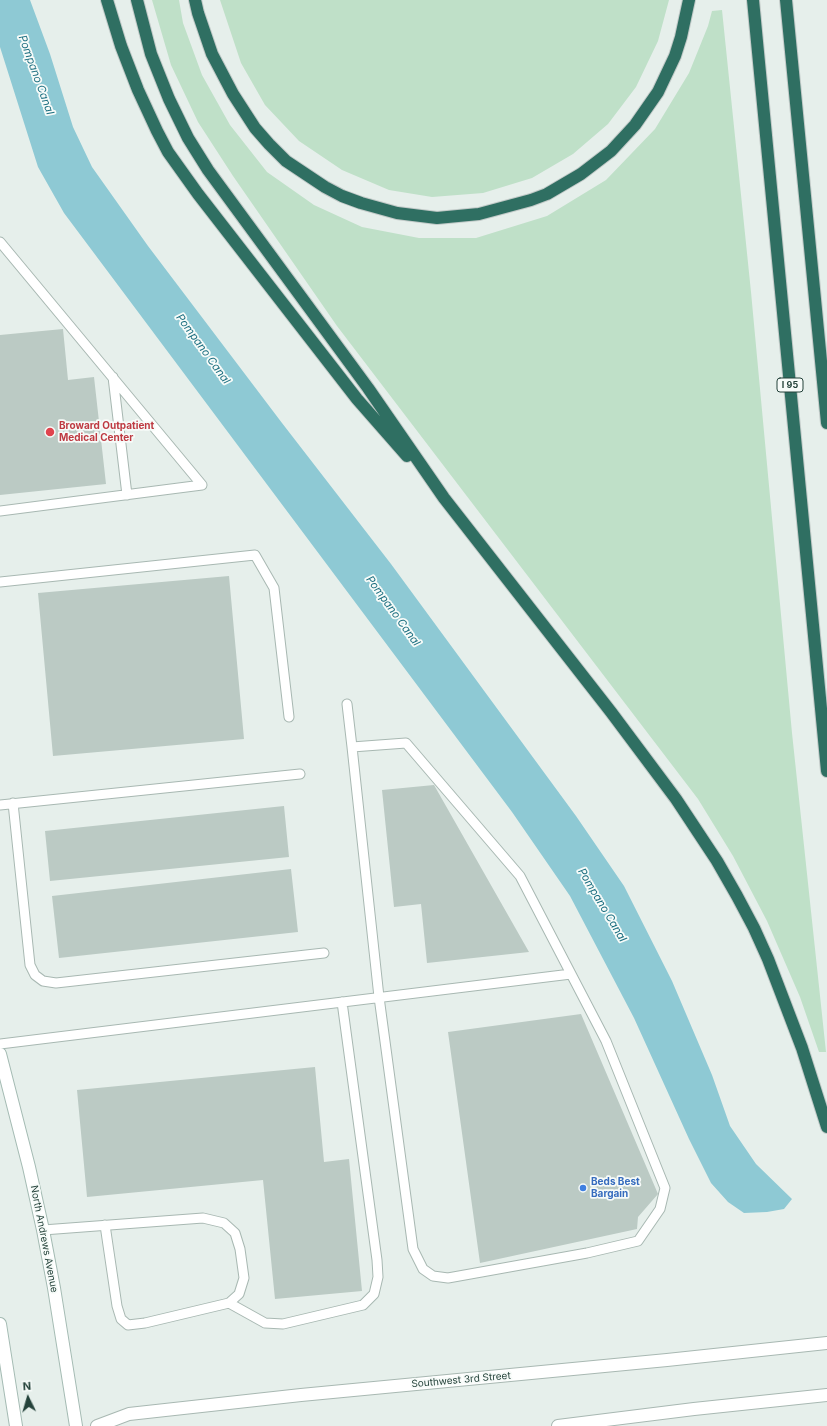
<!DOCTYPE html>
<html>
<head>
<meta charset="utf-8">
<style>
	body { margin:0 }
	#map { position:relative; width:827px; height:1426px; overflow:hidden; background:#e6efeb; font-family:Inter,sans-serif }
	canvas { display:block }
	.north { position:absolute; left:8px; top:1378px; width:40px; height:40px; -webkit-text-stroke:3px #f7fbf9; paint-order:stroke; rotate:355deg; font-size:11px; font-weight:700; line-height:16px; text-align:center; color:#24423a }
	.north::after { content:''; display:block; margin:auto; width:14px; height:18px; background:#24423a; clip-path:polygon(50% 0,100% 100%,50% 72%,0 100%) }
</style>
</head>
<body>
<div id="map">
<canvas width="827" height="1426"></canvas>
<div class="north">N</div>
</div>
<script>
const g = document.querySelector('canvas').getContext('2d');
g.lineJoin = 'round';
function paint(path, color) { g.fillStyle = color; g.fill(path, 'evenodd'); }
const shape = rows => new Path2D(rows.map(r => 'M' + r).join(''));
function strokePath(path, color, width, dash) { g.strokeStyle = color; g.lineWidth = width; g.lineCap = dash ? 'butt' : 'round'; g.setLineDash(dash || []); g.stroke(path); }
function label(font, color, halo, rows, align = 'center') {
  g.font = font + ' Inter,sans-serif'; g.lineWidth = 3.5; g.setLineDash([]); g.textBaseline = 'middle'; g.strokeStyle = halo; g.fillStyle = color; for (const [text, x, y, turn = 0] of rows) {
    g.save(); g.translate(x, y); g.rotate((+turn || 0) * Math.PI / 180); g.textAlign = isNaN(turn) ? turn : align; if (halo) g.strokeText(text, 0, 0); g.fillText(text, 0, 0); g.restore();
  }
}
const green = shape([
	[152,0,179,0,183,23,202,75,230,125,267,172,314,205,362,227,419,238,476,238,547,216,606,180,655,129,689,73,708,26,712,11,722,10,751,292,792,733,826,1052,819,1052,800,997,767,921,733,856,698,799,337,326,233,176,198,122,171,65],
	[220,0,669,0,658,41,636,87,608,124,573,154,532,178,483,193,432,197,389,190,342,170,299,141,265,105,241,63]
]);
const water = shape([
	[0,0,30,0,50,54,73,127,92,167,148,246,282,423,391,564,576,816,624,886,672,981,712,1075,730,1126,756,1164,792,1199,784,1209,767,1212,744,1213,728,1202,711,1183,689,1139,634,1018,570,896,512,812,64,213,38,167,0,47]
]);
const building = shape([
	[63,329,68,380,94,377,106,484,0,495,0,335],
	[229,576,244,739,53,756,38,593],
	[434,785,529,952,427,963,421,904,394,907,382,790],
	[284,806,289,857,50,881,45,831],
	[291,869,298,932,59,958,52,896],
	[581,1014,658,1194,638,1217,637,1229,480,1263,448,1032],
	[315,1067,324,1162,349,1159,362,1291,275,1299,263,1180,87,1197,77,1090]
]);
const service = shape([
	[0,242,202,485,0,511],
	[113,377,127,495],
	[0,582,255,555,274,588,289,717],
	[347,704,352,747,379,997,413,1249,423,1269,433,1276,448,1278,587,1253,638,1241,660,1209,665,1188,606,1041,520,876,406,743,352,747],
	[13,803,30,965,35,975,43,981,56,983,324,953],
	[0,805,300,774],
	[0,1044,571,974],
	[43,1230,203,1218,224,1223,235,1233,240,1249,244,1278,239,1294,229,1303,145,1323,128,1325,121,1319,117,1306,105,1225],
	[229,1303,265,1323,283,1324,363,1305,374,1294,378,1277,377,1260,342,1002]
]);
const tertiary = shape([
	[97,1426,129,1414,301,1395,667,1360,827,1343],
	[558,1426,694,1409,827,1395]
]);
const secondary = shape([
	[0,1054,29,1167,43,1230,54,1288,76,1426],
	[0,1324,16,1426]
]);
const motorway = shape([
	[107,0,121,46,138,90,157,131,168,152,198,194,357,399,407,456],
	[137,0,151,54,169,99,188,138,208,170,368,388,444,498,611,712,676,799,717,861,737,896,754,928,768,959,802,1048,827,1127],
	[195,0,198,13,212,54,233,94,255,128,269,144,286,161,325,187,342,196,361,203,397,213,437,218,479,214,531,200,547,194,581,174,611,151,635,125,658,92,675,56,681,37,689,0],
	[753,0,827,771],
	[786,0,827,423]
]);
const markers = [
	[50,432,5,"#e0444e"],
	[583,1188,4,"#3f7fe0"]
];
const shields = [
	[790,385,26]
];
const shieldNames = [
	["I 95",790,385]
];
const healthNames = [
	["Broward Outpatient",59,426],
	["Medical Center",59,438]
];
const shopNames = [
	["Beds Best",591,1182],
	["Bargain",591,1194]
];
const streetNames = [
	["North Andrews Avenue",44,1239,79],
	["Southwest 3rd Street",461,1380,-5]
];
const waterNames = [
	["Pompano Canal",36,75,70],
	["Pompano Canal",203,349,54],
	["Pompano Canal",393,611,54],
	["Pompano Canal",602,905,59]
];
paint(green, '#bfe0c8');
paint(water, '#8ec9d4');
paint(building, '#bbcac4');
strokePath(service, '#a8b8b2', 11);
strokePath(tertiary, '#a8b8b2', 14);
strokePath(secondary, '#a4bbb3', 14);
strokePath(motorway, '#c2cac8', 14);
strokePath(service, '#fff', 9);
strokePath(tertiary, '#fff', 12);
strokePath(secondary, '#fff', 12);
strokePath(motorway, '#2f6f62', 12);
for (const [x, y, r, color] of markers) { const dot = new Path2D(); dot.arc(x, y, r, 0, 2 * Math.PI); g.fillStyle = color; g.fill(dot); strokePath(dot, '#f7fbf9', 1.5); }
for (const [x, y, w] of shields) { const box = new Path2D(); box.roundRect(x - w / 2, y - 7, w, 14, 3); g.fillStyle = '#f7fbf9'; g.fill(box); strokePath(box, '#24423a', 1); }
label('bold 9px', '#24423a', null, shieldNames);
label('bold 10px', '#be3a42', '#f7fbf9', healthNames, 'left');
label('bold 10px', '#366cbe', '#f7fbf9', shopNames, 'left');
label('10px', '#24423a', '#f7fbf9', streetNames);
label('italic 11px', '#1c6f80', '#f7fbf9', waterNames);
</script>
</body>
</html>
